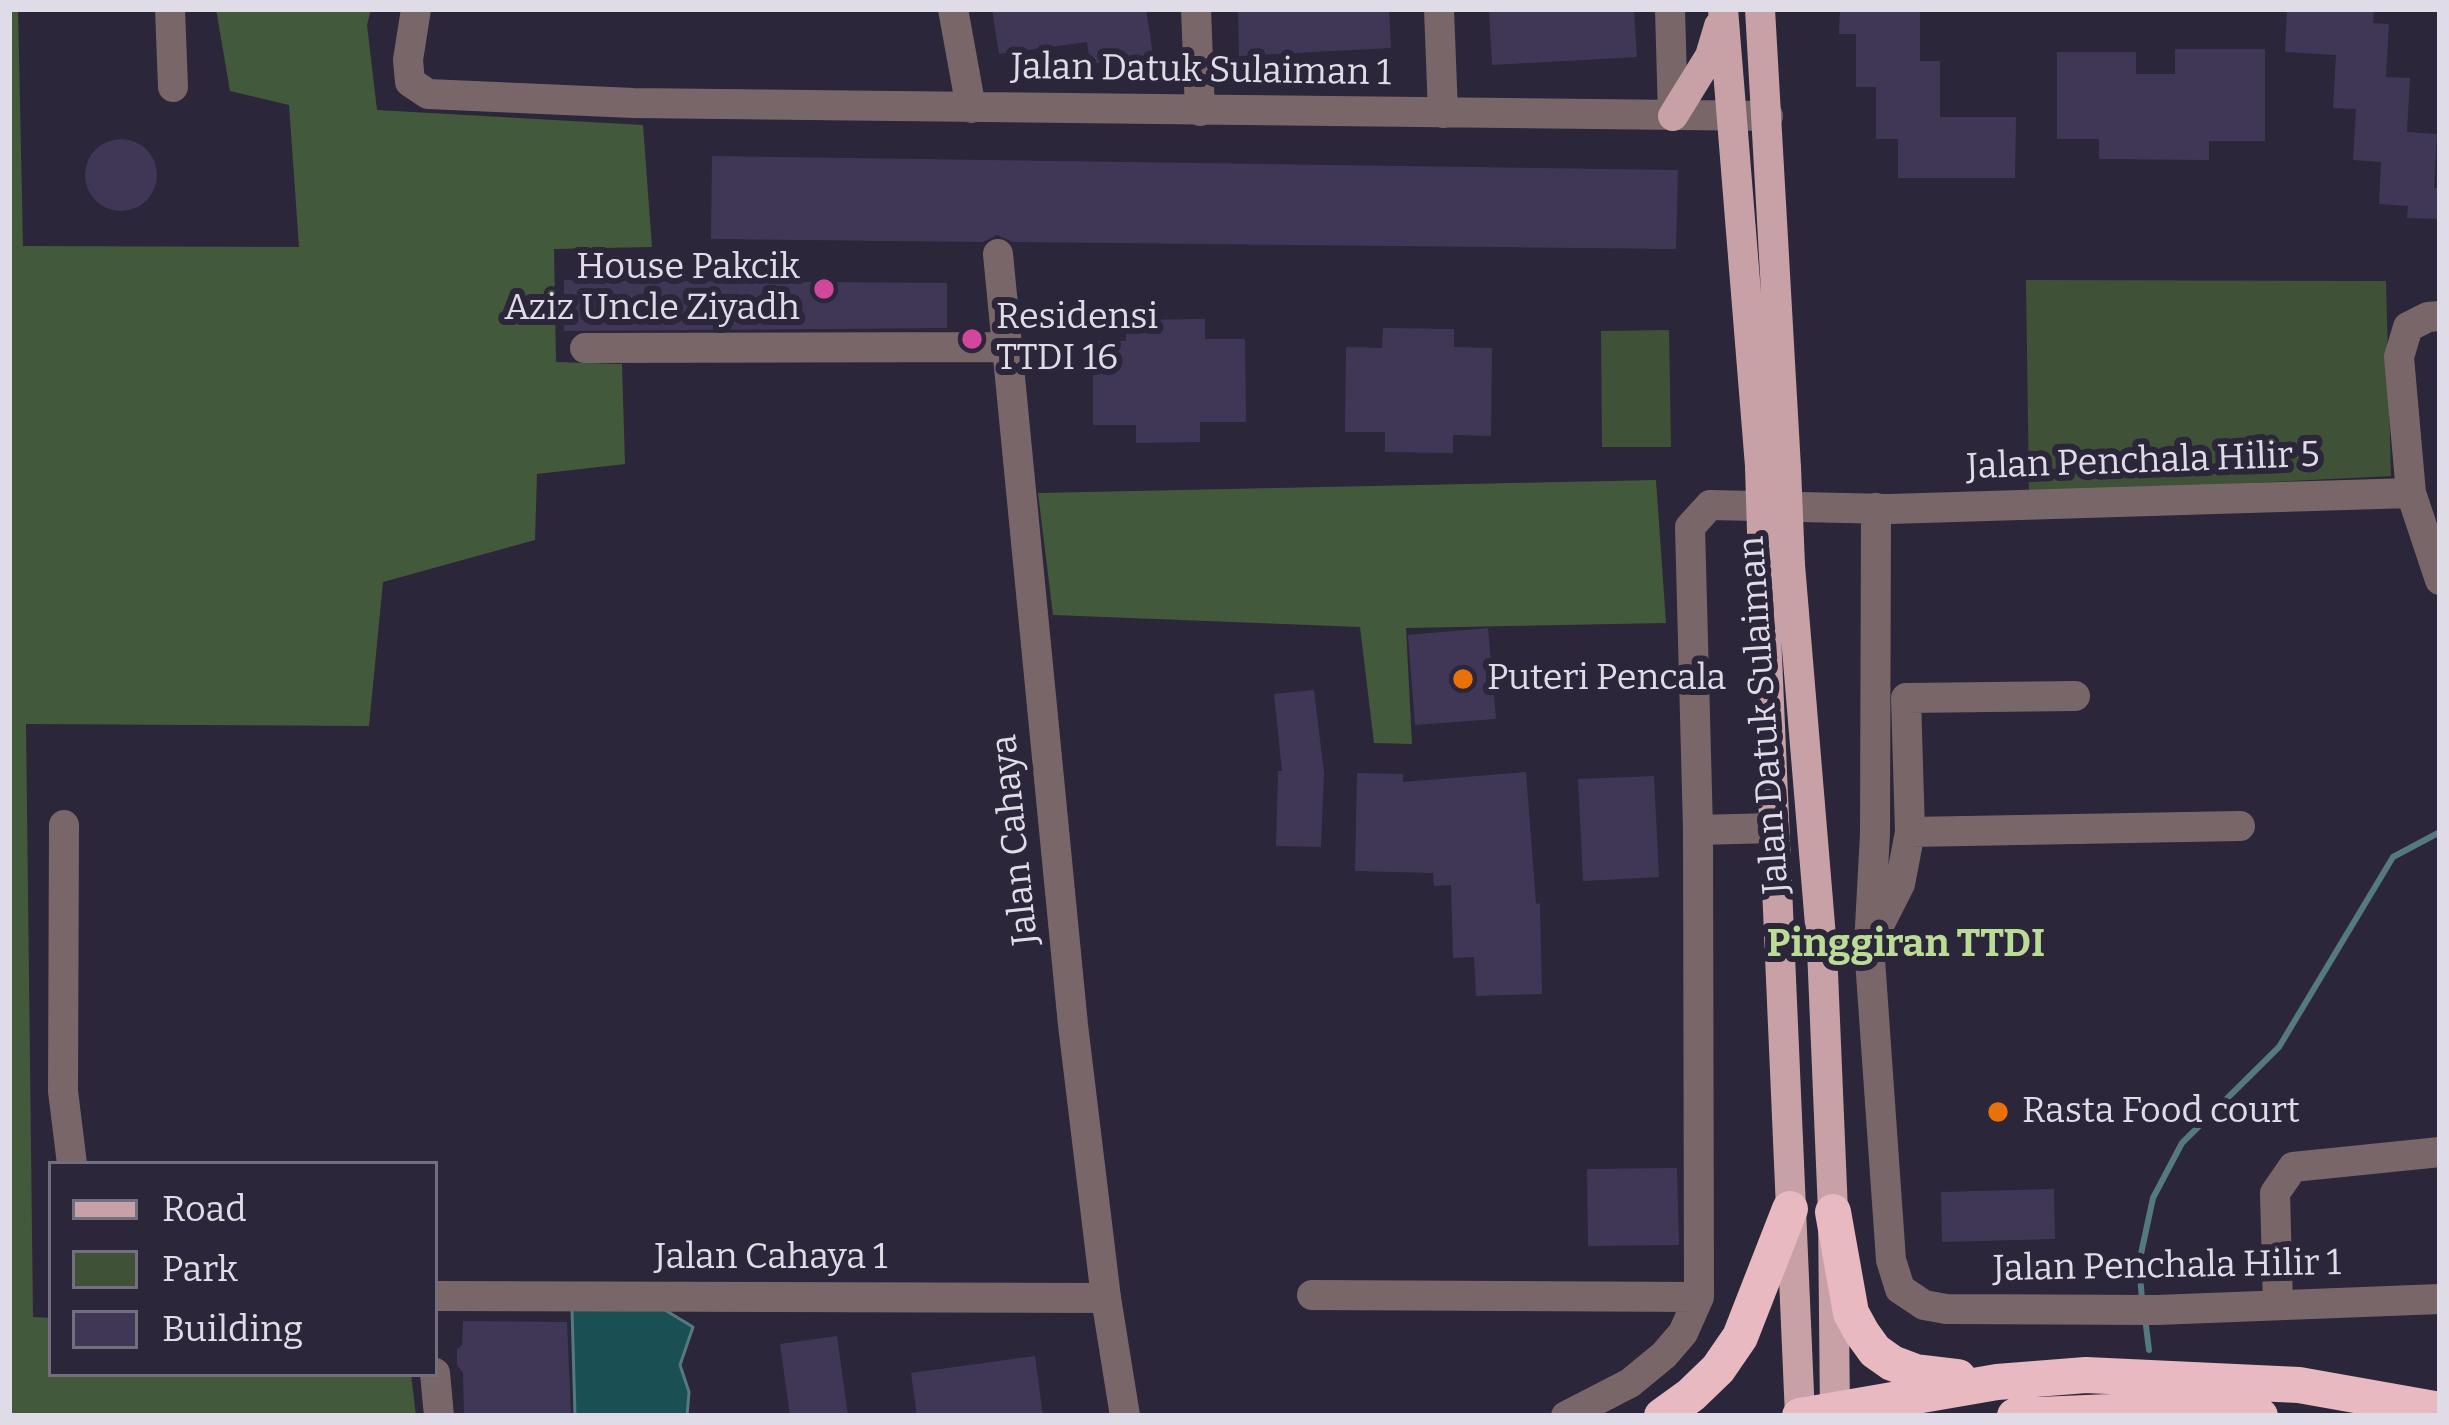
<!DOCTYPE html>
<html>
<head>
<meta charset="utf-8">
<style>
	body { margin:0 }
	#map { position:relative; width:2449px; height:1425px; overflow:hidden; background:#2b2639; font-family:Bitter,serif }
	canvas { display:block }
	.frame { position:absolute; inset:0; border:12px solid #dfdce8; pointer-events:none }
	.legend { position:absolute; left:48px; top:1161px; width:390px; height:216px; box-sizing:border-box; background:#2b2639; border:3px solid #736f7f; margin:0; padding:15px 21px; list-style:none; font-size:36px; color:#dfdce8 }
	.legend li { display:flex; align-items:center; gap:24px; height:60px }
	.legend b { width:60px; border:3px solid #736f7f }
</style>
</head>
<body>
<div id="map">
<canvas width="2449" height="1425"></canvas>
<div class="frame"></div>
<ul class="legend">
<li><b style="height:15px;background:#c8a1a7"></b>Road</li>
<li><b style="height:33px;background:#3f5238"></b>Park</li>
<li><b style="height:33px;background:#403757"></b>Building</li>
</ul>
</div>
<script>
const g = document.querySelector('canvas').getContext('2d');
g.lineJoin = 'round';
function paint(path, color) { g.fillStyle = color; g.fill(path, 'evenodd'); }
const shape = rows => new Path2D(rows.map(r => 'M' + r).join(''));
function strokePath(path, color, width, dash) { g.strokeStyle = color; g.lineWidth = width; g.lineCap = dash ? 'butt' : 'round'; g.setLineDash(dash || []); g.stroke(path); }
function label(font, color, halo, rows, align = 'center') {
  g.font = font + ' Bitter,serif'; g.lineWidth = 12; g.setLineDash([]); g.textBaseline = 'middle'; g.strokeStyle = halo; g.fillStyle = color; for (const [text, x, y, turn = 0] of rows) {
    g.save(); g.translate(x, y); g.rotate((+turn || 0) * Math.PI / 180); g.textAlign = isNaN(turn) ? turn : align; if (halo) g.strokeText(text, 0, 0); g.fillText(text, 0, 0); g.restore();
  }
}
const green = shape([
	[2026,280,2386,281,2391,476,2029,494],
	[1669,330,1671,447,1602,447,1601,331]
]);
const forest = shape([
	[9,9,18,9,23,246,299,247,289,105,230,91,216,9,371,9,367,25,377,110,643,125,652,247,554,249,556,362,622,364,625,464,537,474,535,540,383,582,369,726,26,724,33,1317,51,1318,51,1374,411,1374,416,1416,9,1416],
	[1656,480,1666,623,1406,628,1412,744,1374,743,1360,627,1053,615,1038,493]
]);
const water = shape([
	[660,1307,693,1327,680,1365,689,1392,687,1416,575,1416,572,1309,660,1307]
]);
const stream = shape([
	[2142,1299,2139,1263,2153,1198,2182,1143,2279,1047,2393,857,2440,832],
	[2145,1318,2149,1350]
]);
const building = shape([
	[992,9,1146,9,1153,54,1090,64,1087,42,999,54],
	[1238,9,1389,9,1391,48,1239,56],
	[1489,9,1634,9,1637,57,1492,65],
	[1840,9,1920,9,1920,61,1940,61,1940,117,2016,117,2015,178,1898,178,1898,139,1876,139,1876,87,1856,87,1856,34,1839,34],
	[2287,9,2374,9,2373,23,2389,24,2386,77,2410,78,2407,132,2437,134,2434,188,2440,188,2440,219,2407,218,2408,206,2379,204,2381,162,2353,160,2356,109,2333,108,2336,55,2285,52],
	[2175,49,2265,49,2265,141,2209,141,2209,160,2099,159,2099,139,2057,139,2057,52,2136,52,2136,74,2175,74],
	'85 175a36 36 0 1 1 72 0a36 36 0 1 1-72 0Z',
	[712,156,1678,170,1676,249,1013,242,997,235,983,242,711,239],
	[564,280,947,283,947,328,564,331],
	[1205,319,1205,339,1245,339,1246,422,1200,422,1200,442,1136,443,1136,425,1093,425,1093,341,1126,341,1126,320],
	[1383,328,1454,329,1454,347,1492,348,1491,436,1453,435,1453,453,1385,452,1385,432,1345,432,1346,347,1382,348],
	[1488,628,1496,719,1415,725,1408,635],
	[1314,690,1324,773,1321,847,1276,846,1278,771,1282,771,1274,694],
	[1526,772,1536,904,1540,903,1542,994,1476,996,1474,957,1453,958,1451,885,1434,886,1433,873,1355,871,1357,773,1403,774,1403,782],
	[1654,776,1659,877,1583,881,1578,779],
	[1677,1168,1679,1245,1588,1246,1587,1169],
	[2054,1189,2055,1239,1942,1242,1941,1192],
	[463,1321,567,1322,571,1416,464,1416,463,1373,457,1365,457,1349,462,1345],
	[837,1336,848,1416,790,1416,780,1344],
	[1035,1356,1043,1416,917,1416,911,1373]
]);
const minor = shape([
	[170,9,173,87],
	[416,9,408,60,410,82,428,94,633,103,1768,116],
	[953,9,971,108],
	[1196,9,1200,111],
	[1439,9,1443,113],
	[1670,9,1673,116],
	[998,254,1073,1025,1106,1298,1125,1416],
	[2440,316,2428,317,2408,327,2399,357,2411,493,2440,580],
	[585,348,1008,347],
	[1876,508,1875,834,1869,945,1891,1260,1900,1289,1924,1305,1946,1309,2157,1310,2440,1299],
	[64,825,63,1091,72,1164],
	[1698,830,1774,828],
	[1910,832,1906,698,2075,696],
	[1822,949,1869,945,1900,884,1910,832,2240,826],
	[1312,1295,1699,1297],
	[435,1296,1106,1298],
	[2278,1305,2275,1193,2293,1167,2440,1152],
	[435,1373,439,1416],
	[1566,1416,1630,1383,1664,1355,1683,1333,1699,1297,1698,830,1690,527,1710,505,1890,509,2411,493]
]);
const major = shape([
	[1723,9,1760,466],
	[1760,9,1786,468],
	[1673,116,1710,56,1719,26],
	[1763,565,1800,1416],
	[1790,565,1822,949,1833,1212,1835,1416]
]);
const highway = shape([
	[1833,1212,1851,1313,1862,1333,1875,1351,1892,1363,1916,1372,1958,1377],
	[1662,1416,1691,1395,1718,1369,1740,1337,1790,1209],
	[1800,1416,1997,1382,2086,1375,2299,1385,2440,1410],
	[2015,1416,2134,1411,2260,1416]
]);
const majorBridge = shape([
	[1760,466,1763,565],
	[1786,468,1790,565]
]);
const markers = [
	[824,289,12,"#d1479c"],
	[972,339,12,"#d1479c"],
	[1463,679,12,"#e8710a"],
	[1998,1112,12,"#e8710a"]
];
const streetNames = [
	["Jalan Datuk Sulaiman 1",1201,71,1],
	["Jalan Penchala Hilir 5",2143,462,-2],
	["Jalan Datuk Sulaiman",1765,715,-94],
	["Jalan Cahaya",1016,840,-96],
	["Jalan Cahaya 1",771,1258],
	["Jalan Penchala Hilir 1",2167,1267,-1]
];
const poiNames = [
	["House Pakcik",800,268,"right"],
	["Aziz Uncle Ziyadh",800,309,"right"],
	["Residensi",996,318],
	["TTDI 16",996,359],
	["Puteri Pencala",1487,679],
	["Rasta Food court",2022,1112]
];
const neighbourhoodNames = [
	["Pinggiran TTDI",1906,945]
];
paint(green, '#3f5238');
paint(forest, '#43593b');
paint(water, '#1a4f54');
strokePath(water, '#557980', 3);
strokePath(stream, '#557980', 6);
paint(building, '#403757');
strokePath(minor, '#796668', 30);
strokePath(major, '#c8a1a7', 30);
strokePath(highway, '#e8b9c0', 36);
strokePath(majorBridge, '#c8a1a7', 30);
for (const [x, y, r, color] of markers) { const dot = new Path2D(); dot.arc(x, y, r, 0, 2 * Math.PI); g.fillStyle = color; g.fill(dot); strokePath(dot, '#2b2639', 4.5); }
label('36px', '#dfdce8', '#2b2639', streetNames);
label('36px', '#dfdce8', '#2b2639', poiNames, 'left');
label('bold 39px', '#bbdc95', '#2b2639', neighbourhoodNames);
</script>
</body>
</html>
